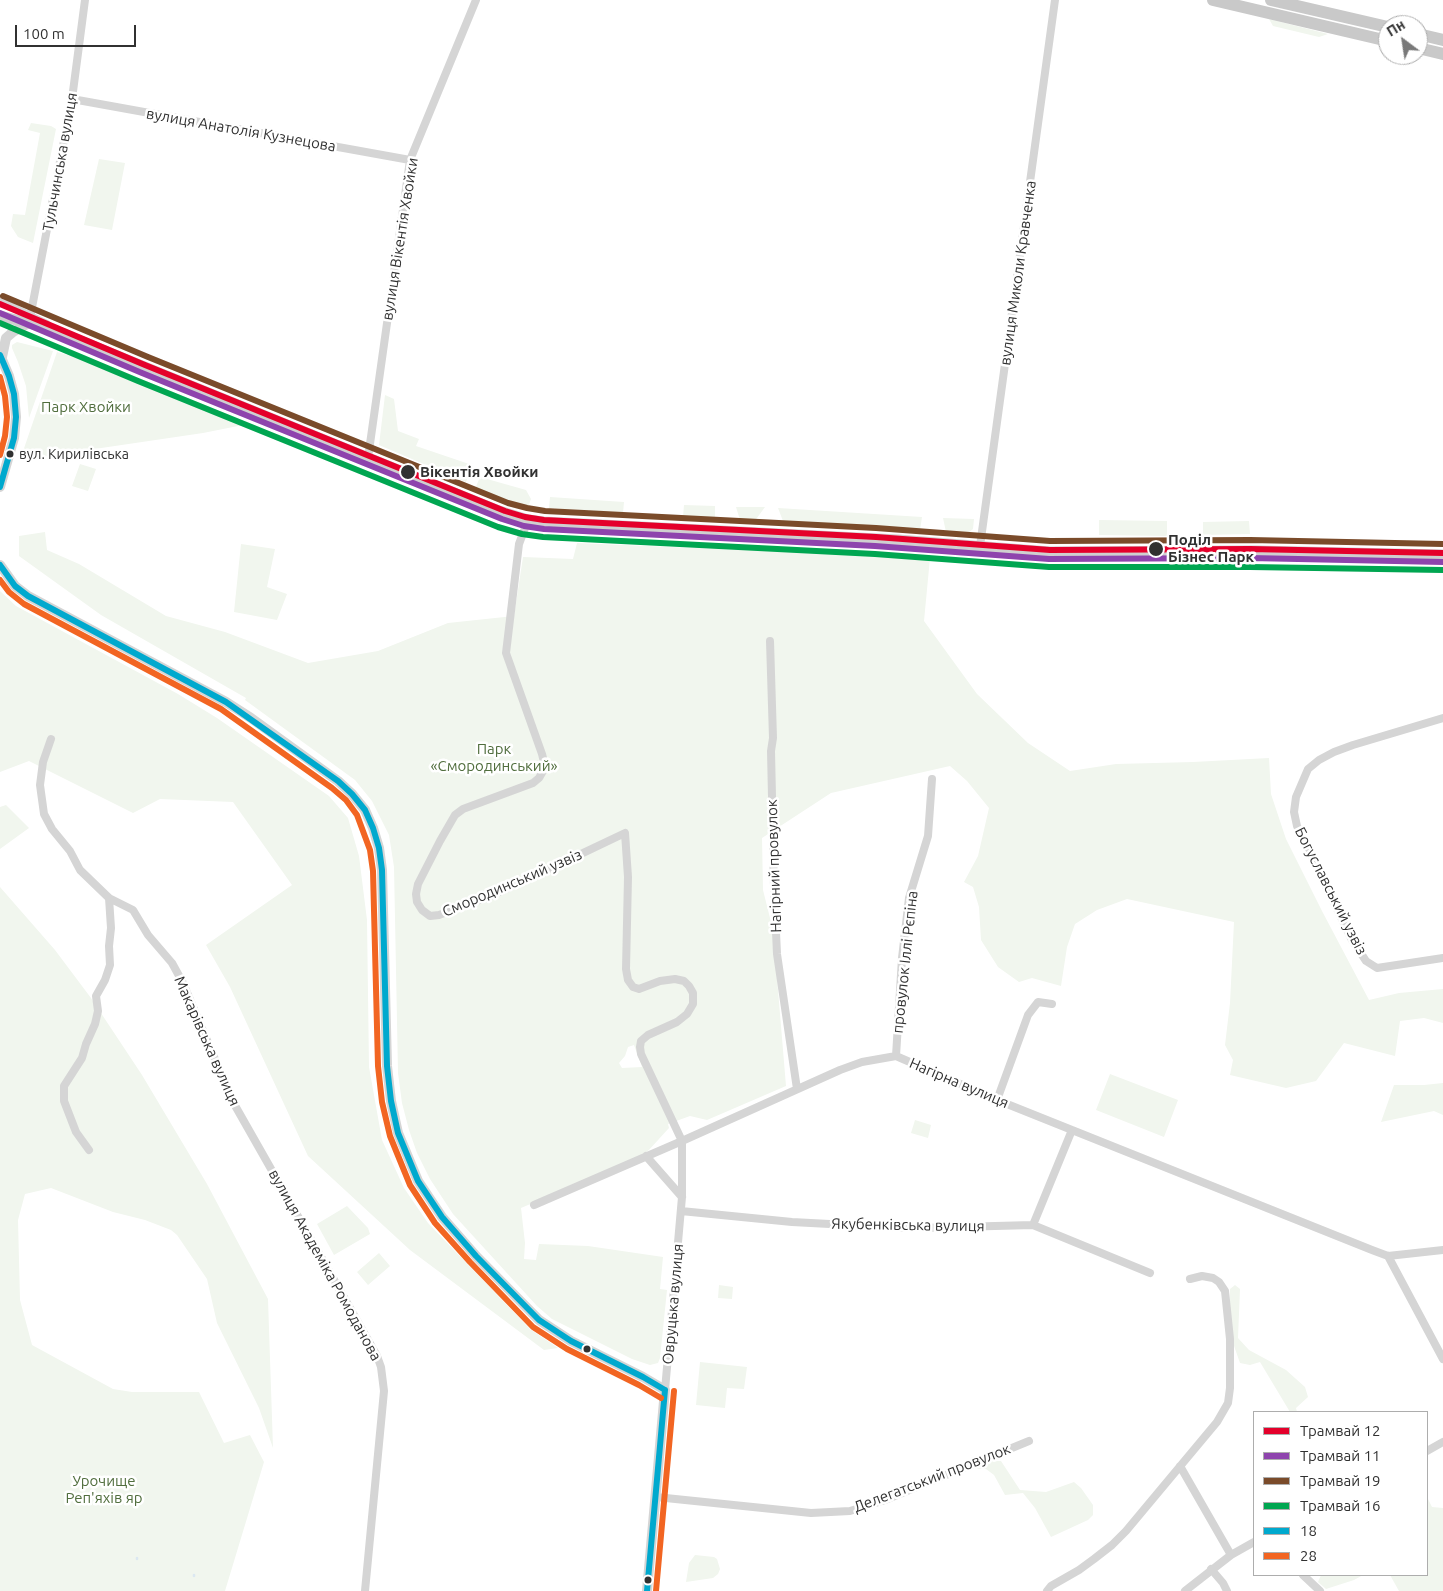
<!DOCTYPE html>
<html>
<head>
<meta charset="utf-8">
<style>
	body { margin:0 }
	#map { position:relative; width:1443px; height:1591px; overflow:hidden; background:#fff; font-family:Ubuntu,sans-serif }
	canvas { display:block }
	.legend { position:absolute; left:1253px; top:1411px; width:175px; height:165px; box-sizing:border-box; background:#fff; border:1px solid #adadad; margin:0; padding:6px 9px; list-style:none; font-size:15px; color:#313131 }
	.legend li { display:flex; align-items:center; gap:10px; height:25px }
	.legend b { width:25px; border:1px solid #adadad }
	.north { position:absolute; left:1378px; top:15px; width:50px; height:50px; box-sizing:border-box; background:#fff; border:1px solid #adadad; border-radius:50%; rotate:329deg; font-size:14px; font-weight:700; line-height:20px; text-align:center; color:#313131 }
	.north::after { content:''; display:block; margin:auto; width:18px; height:22px; background:#797979; clip-path:polygon(50% 0,100% 100%,50% 72%,0 100%) }
	.scale { position:absolute; left:15px; top:25px; width:121px; height:22px; box-sizing:border-box; border:2px solid #313131; border-top:0; padding-left:6px; font-size:15px; line-height:18px; white-space:nowrap; color:#313131; -webkit-text-stroke:4px #fff; paint-order:stroke }
</style>
</head>
<body>
<div id="map">
<canvas width="1443" height="1591"></canvas>
<ul class="legend">
<li><b style="height:6px;background:#e4002b"></b>Трамвай 12</li>
<li><b style="height:6px;background:#8e44ad"></b>Трамвай 11</li>
<li><b style="height:6px;background:#7a4b2a"></b>Трамвай 19</li>
<li><b style="height:6px;background:#00a651"></b>Трамвай 16</li>
<li><b style="height:6px;background:#00a9ce"></b>18</li>
<li><b style="height:6px;background:#f26522"></b>28</li>
</ul>
<div class="north">Пн</div>
<div class="scale">100 m</div>
</div>
<script>
const g = document.querySelector('canvas').getContext('2d');
g.lineJoin = 'round';
function paint(path, color) { g.fillStyle = color; g.fill(path, 'evenodd'); }
const shape = rows => new Path2D(rows.map(r => 'M' + r).join(''));
function strokePath(path, color, width, dash) { g.strokeStyle = color; g.lineWidth = width; g.lineCap = dash ? 'butt' : 'round'; g.setLineDash(dash || []); g.stroke(path); }
function label(font, color, halo, rows, align = 'center') {
  g.font = font + ' Ubuntu,sans-serif'; g.lineWidth = 5; g.setLineDash([]); g.textBaseline = 'middle'; g.strokeStyle = halo; g.fillStyle = color; for (const [text, x, y, turn = 0] of rows) {
    g.save(); g.translate(x, y); g.rotate((+turn || 0) * Math.PI / 180); g.textAlign = isNaN(turn) ? turn : align; if (halo) g.strokeText(text, 0, 0); g.fillText(text, 0, 0); g.restore();
  }
}
const green = shape([
	[1269,19,1328,34,1319,37,1273,26],
	[31,123,51,126,56,129,33,243,18,237,11,226,13,214,25,215,40,133,28,130],
	[99,159,125,163,112,230,84,225],
	[17,342,53,351,29,418,26,386,18,362,12,348,12,345],
	[57,352,115,368,243,421,243,425,203,433,20,460],
	[385,395,394,399,398,431,419,439,416,446,472,465,466,482,379,445],
	[80,464,96,469,88,491,72,486],
	[480,477,526,490,531,499,527,510,475,489],
	[550,497,624,502,623,513,549,508],
	[684,505,715,506,715,518,683,517],
	[736,507,765,507,754,522,740,520],
	[778,508,922,517,920,530,783,521],
	[943,518,974,519,973,529,967,534,946,532],
	[1099,520,1167,521,1167,536,1099,535],
	[1249,521,1250,534,1203,535,1203,522],
	[45,532,47,550,79,564,166,616,225,632,308,663,378,651,448,623,514,616,523,557,573,559,577,543,930,558,924,621,977,694,1028,743,1070,771,1116,764,1193,762,1269,758,1271,794,1286,839,1322,911,1369,1000,1399,993,1443,989,1443,1023,1424,1018,1400,1021,1395,1056,1344,1043,1316,1081,1286,1088,1230,1075,1233,1060,1225,1045,1230,1003,1234,922,1127,899,1097,910,1075,924,1067,947,1061,986,1032,978,1019,982,998,967,981,940,979,907,973,887,964,882,978,856,989,808,967,781,950,766,831,793,762,838,763,890,773,930,786,1086,707,1120,690,1116,668,1124,669,1128,648,1151,629,1161,566,1187,566,1189,521,1208,525,1243,524,1259,536,1260,539,1244,588,1246,663,1257,660,1289,667,1290,660,1358,658,1363,650,1365,632,1359,552,1319,537,1306,453,1214,430,1179,417,1153,409,1130,402,1103,398,1073,394,867,389,835,372,801,355,780,245,700,246,698,101,615,19,556,19,536],
	[634,1045,642,1067,622,1068,619,1063,625,1056,628,1047],
	[241,544,275,549,267,587,287,594,277,620,234,612],
	[0,591,16,606,178,694,217,718,329,796,348,818,359,856,367,920,369,1067,382,1140,404,1188,428,1223,530,1329,558,1348,544,1350,410,1250,308,1156,230,987,206,945,292,885,233,802,160,799,133,813,29,761,0,772],
	[6,805,29,828,0,849,0,807],
	[0,887,55,950,91,998,142,1075,207,1184,268,1299,273,1448,259,1408,217,1323,207,1279,177,1235,171,1230,145,1220,113,1212,51,1188,25,1194,18,1220,20,1300,32,1345,113,1389,132,1392,199,1392,224,1443,250,1435,264,1462,225,1591,0,1591],
	[1110,1074,1178,1100,1164,1137,1096,1110],
	[1443,1083,1443,1115,1434,1111,1381,1122,1394,1085,1424,1085],
	[915,1120,931,1125,928,1138,911,1133],
	[347,1206,368,1228,370,1234,334,1255,317,1224],
	[379,1253,390,1266,368,1285,357,1272],
	[719,1285,733,1287,732,1299,718,1298],
	[1235,1285,1240,1289,1238,1338,1249,1350,1286,1370,1305,1387,1308,1397,1296,1408,1297,1412,1290,1412,1260,1362,1250,1365,1240,1363,1233,1343,1230,1307,1230,1289],
	[700,1362,747,1367,744,1389,727,1388,725,1408,696,1405],
	[991,1461,1001,1461,1020,1490,1046,1492,1074,1482,1081,1488,1093,1505,1093,1515,1088,1520,1051,1537,1035,1508,1023,1493,1005,1495,994,1475,986,1469,969,1469,970,1467],
	[1427,1497,1432,1507,1443,1508,1443,1591,1399,1591,1390,1575,1427,1575],
	[695,1555,714,1557,717,1559,720,1569,718,1574,713,1578,686,1582,689,1563],
	[1321,1575,1363,1575,1354,1580,1326,1589,1318,1582]
]);
const stream = shape([
	[137,1558,137,1559],
	[194,1576,194,1575]
]);
const minor = shape([
	[72,99,410,160],
	[0,301,47,324],
	[29,323,72,99,85,0],
	[368,458,410,160,476,0],
	[528,520,519,544,506,653,542,754,544,762,543,771,539,778,533,783,463,809,455,815,440,841,418,884,416,894,417,902,422,910,430,916,439,915,490,896,541,873,625,833,628,877,626,969,628,980,633,987,639,989,660,981,675,979,684,981,689,986,693,993,693,1004,687,1014,677,1022,648,1035,641,1041,640,1047,641,1054,682,1141,682,1197,665,1390],
	[980,546,1055,0],
	[770,641,773,738,771,751,774,888,777,954,797,1089],
	[1443,718,1353,745,1334,752,1319,760,1308,769,1296,797,1294,812,1297,826,1352,940,1366,961,1377,968,1443,958],
	[51,739,43,762,40,785,44,814,52,829,70,851,80,870,109,898,133,910,148,935,172,963,183,983,233,1102,337,1285,377,1356,381,1367,384,1391,365,1591],
	[896,1056,902,958,909,898,928,836,932,779],
	[997,1100,1028,1015,1038,1002,1052,1004],
	[89,1150,76,1132,64,1101,64,1086,82,1058,86,1044,95,1024,98,1011,96,996,105,980,110,965,109,946,111,928,109,898],
	[646,1156,682,1197],
	[534,1205,682,1141,840,1070,862,1062,896,1056,997,1100,1372,1250,1388,1256,1443,1250],
	[681,1211,792,1222,886,1227,919,1228,1033,1225,1150,1273],
	[1033,1225,1072,1130],
	[1388,1256,1443,1359],
	[1427,1451,1443,1442],
	[1180,1466,1231,1555],
	[656,1497,811,1513,850,1511,885,1500,1029,1441],
	[1211,1569,1223,1583,1227,1591],
	[1303,1575,1320,1591],
	[1047,1591,1051,1586,1079,1570,1094,1559,1112,1545,1126,1531,1217,1422,1228,1403,1230,1388,1230,1339,1225,1291,1219,1282,1213,1278,1202,1276,1190,1279],
	[1185,1591,1231,1555,1254,1542]
]);
const tertiary = shape([
	[0,355,9,376,14,394,16,417,14,438,0,487],
	[2,357,6,338,13,332,29,323],
	[0,565,15,586,28,596,226,702,251,718,338,781,352,794,365,810,373,828,379,848,382,870,387,1066,391,1101,398,1133,418,1181,442,1217,476,1256,539,1320,571,1341,643,1377,665,1390,647,1591]
]);
const secondary = shape([
	[0,316,29,323,61,333,499,511,528,520,543,522,898,540,1049,552,1256,551,1443,555]
]);
const primary = shape([
	[1213,0,1388,41],
	[1271,0,1388,27],
	[1418,34,1443,40],
	[1418,48,1443,54]
]);
const bus1 = shape([
	[0,355,9,376,14,394,16,417,14,438,0,487],
	[0,565,15,586,28,596,226,702,338,781,352,794,365,810,373,828,379,848,382,870,387,1066,391,1101,398,1133,418,1181,442,1217,476,1256,539,1320,571,1341,643,1377,665,1390],
	[647,1591,665,1390]
]);
const bus2 = shape([
	[0,377,5,396,7,417,5,436,0,455],
	[0,580,9,592,24,604,221,709,332,788,346,800,357,815,370,850,373,871,378,1066,382,1102,390,1136,410,1185,435,1223,470,1262,533,1327,567,1349,639,1385,661,1398],
	[656,1591,674,1391]
]);
const tram1 = shape([
	[0,304,145,365,505,511,525,517,544,520,876,537,1050,550,1250,549,1443,553]
]);
const tram2 = shape([
	[0,313,142,373,502,519,524,526,544,529,875,546,1049,559,1250,558,1443,562]
]);
const tram3 = shape([
	[3,296,148,357,508,503,527,508,545,511,876,528,1050,541,1250,540,1443,544]
]);
const tram4 = shape([
	[0,323,138,381,498,527,522,534,543,537,875,554,1049,567,1250,567,1443,570]
]);
const markers = [
	[10,454,4.5,"#313131"],
	[408,472,8,"#313131"],
	[1156,549,8,"#313131"],
	[587,1349,4.5,"#313131"],
	[648,1580,4.5,"#313131"]
];
const busNames = [
	["вул. Кирилівська",19,454]
];
const streetNames = [
	["вулиця Анатолія Кузнецова",241,130,10],
	["Тульчинська вулиця",60,162,-80],
	["вулиця Вікентія Хвойки",400,239,-81],
	["вулиця Миколи Кравченка",1018,273,-82],
	["Нагірний провулок",774,866,-92],
	["Смородинський узвіз",512,883,-23],
	["Богуславський узвіз",1331,891,63],
	["провулок Іллі Рєпіна",905,962,-84],
	["Макарівська вулиця",207,1041,66],
	["Нагірна вулиця",959,1083,23],
	["Якубенківська вулиця",908,1225,1],
	["вулиця Академіка Ромоданова",325,1265,61],
	["Овруцька вулиця",673,1304,-85],
	["Делегатський провулок",932,1478,-21]
];
const parkNames = [
	["Парк Хвойки",86,407],
	["Парк",494,749],
	["«Смородинський»",494,766],
	["Урочище",104,1481],
	["Реп'яхів яр",104,1498]
];
const stopNames = [
	["Вікентія Хвойки",420,472],
	["Поділ",1168,540],
	["Бізнес Парк",1168,557]
];
paint(green, '#f1f6ee');
strokePath(stream, '#dce8f2', 2.5);
strokePath(minor, '#d5d5d5', 8);
strokePath(tertiary, '#d5d5d5', 10);
strokePath(secondary, '#cfcfcf', 11);
strokePath(primary, '#c9c9c9', 12);
strokePath(bus1, '#00a9ce', 6);
strokePath(bus2, '#f26522', 6);
strokePath(tram1, '#e4002b', 6);
strokePath(tram2, '#8e44ad', 6);
strokePath(tram3, '#7a4b2a', 6);
strokePath(tram4, '#00a651', 6);
for (const [x, y, r, color] of markers) { const dot = new Path2D(); dot.arc(x, y, r, 0, 2 * Math.PI); g.fillStyle = color; g.fill(dot); strokePath(dot, '#fff', 2); }
label('14px', '#313131', '#fff', busNames, 'left');
label('15px', '#313131', '#fff', streetNames);
label('15px', '#516e3e', '#fff', parkNames);
label('bold 15px', '#313131', '#fff', stopNames, 'left');
</script>
</body>
</html>
